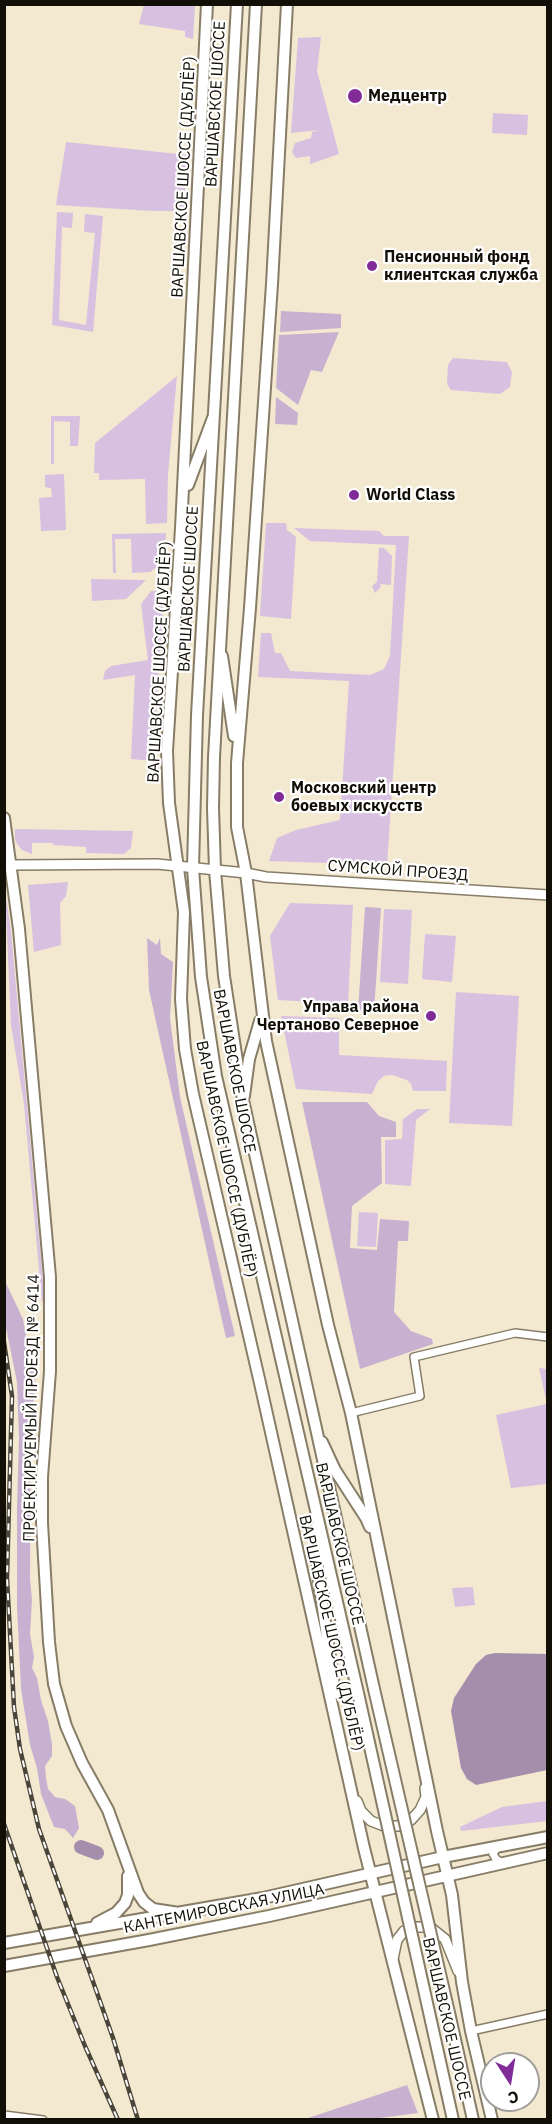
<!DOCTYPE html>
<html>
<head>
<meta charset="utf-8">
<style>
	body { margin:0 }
	#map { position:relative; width:552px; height:2124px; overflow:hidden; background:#f3e8d0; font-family:"IBM Plex Sans",sans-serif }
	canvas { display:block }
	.frame { position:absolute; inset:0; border:6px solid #120f07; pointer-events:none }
	.north { position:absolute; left:480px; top:2052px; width:60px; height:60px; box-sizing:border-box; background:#fff; border:2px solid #a09f9c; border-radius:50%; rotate:168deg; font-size:16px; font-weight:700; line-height:24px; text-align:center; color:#120f07 }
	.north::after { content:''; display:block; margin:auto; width:21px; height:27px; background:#812b99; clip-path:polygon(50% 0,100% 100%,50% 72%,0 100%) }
</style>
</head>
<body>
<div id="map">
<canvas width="552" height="2124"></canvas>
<div class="frame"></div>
<div class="north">С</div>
</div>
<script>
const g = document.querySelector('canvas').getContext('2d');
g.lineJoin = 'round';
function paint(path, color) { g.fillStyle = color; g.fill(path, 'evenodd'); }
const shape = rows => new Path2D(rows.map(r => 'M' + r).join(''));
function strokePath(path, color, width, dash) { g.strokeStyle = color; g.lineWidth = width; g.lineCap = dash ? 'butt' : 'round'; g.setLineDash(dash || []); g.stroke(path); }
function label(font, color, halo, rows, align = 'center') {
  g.font = font + ' "IBM Plex Sans",sans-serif'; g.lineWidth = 4.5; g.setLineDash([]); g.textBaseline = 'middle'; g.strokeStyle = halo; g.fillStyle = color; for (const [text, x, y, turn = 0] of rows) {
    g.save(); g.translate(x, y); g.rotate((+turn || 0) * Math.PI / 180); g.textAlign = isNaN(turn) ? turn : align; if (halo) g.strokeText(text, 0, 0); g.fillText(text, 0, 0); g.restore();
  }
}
const green = shape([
	[144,5,195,5,193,39,185,37,185,31,139,24],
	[321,37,317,71,339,154,310,164,310,156,296,158,292,152,295,143,311,138,312,132,319,130,291,133,298,38],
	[493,113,528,115,527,135,492,133],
	[66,142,187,155,184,211,152,211,56,205],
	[57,212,73,213,72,228,62,227,59,320,86,325,95,233,84,232,85,214,103,216,93,332,52,325],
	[453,358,507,362,512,372,510,387,500,394,451,390,447,384,448,365],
	[177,376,168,474,167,523,146,524,145,479,99,480,99,473,94,473,95,443],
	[51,416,80,416,78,446,70,446,70,422,54,421,54,464,51,464],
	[64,474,66,530,41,531,39,498,52,497,51,488,45,487,45,475],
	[266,523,286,523,287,530,296,537,291,619,260,616],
	[294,528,379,531,384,536,409,536,387,865,269,861,277,838,296,830,340,820,349,681,258,677,261,633,271,633,275,653,281,653,290,671,370,675,384,669,390,656,396,545,310,541],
	[166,533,165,561,150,572,132,573,131,539,115,539,116,573,113,573,112,534],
	[379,548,384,548,392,556,391,585,380,584,381,587,375,593,372,586,377,582],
	[91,579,146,580,126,599,92,601],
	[151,591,164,591,153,761,131,759,135,675,103,680,105,671,111,666,148,660,141,604],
	[15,829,133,831,131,848,124,854,86,853,86,847,53,845,53,843,32,843,32,854,22,850,18,845,15,840],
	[68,882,66,896,60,903,61,945,34,952,28,885],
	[5,890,11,931,45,1302,42,1302,24,1104,11,1025],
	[290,903,353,905,348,1004,278,1000,270,936],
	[384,909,412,910,408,984,380,982],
	[425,934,456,936,452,982,422,979],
	[456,992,519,996,512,1126,449,1123],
	[281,1016,339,1018,339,1055,447,1061,446,1091,413,1091,411,1084,407,1080,392,1075,384,1076,378,1081,372,1094,296,1089],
	[417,1109,430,1109,416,1120,411,1186,385,1184,385,1140,402,1139,403,1119],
	[359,1212,378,1213,376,1247,357,1246],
	[539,1368,547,1369,547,1484,511,1488,496,1415,547,1404],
	[473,1587,475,1605,455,1607,452,1588],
	[547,1801,547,1821,461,1831,460,1827,502,1807]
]);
const forest = shape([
	[281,311,341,314,341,328,280,332],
	[339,332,322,372,311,370,298,405,276,388,279,335],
	[276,397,298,413,297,425,275,424],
	[365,907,381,908,374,1011,358,1010],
	[147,938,157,945,160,938,161,954,173,962,170,1018,180,1097,235,1336,226,1338,149,990],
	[302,1102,367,1102,379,1116,396,1122,396,1137,381,1137,382,1183,352,1206,350,1248,377,1250,380,1219,409,1221,408,1241,398,1241,394,1312,411,1331,432,1339,433,1344,360,1369],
	[4,1279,23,1319,27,1342,28,1365,36,1372,31,1431,30,1578,32,1600,30,1634,34,1657,32,1668,37,1678,41,1700,48,1721,52,1744,52,1756,45,1766,46,1778,48,1789,55,1797,65,1799,75,1806,79,1828,73,1838,65,1829,54,1827,41,1794,37,1768,30,1745,21,1689,17,1606,17,1508,19,1438,17,1382,5,1323],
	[407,2085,418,2113,372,2119,305,2119]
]);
const water = shape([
	[495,1653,547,1654,547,1770,476,1785,467,1779,461,1768,451,1711,454,1698,476,1664,486,1655]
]);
const river = shape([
	[81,1847,97,1853]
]);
const minor = shape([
	[351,1413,420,1396,414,1357,515,1333,548,1337],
	[498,1846,493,1854,496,1859,502,1863],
	[471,2031,548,2014],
	[4,2115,43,2120]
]);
const tertiary = shape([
	[11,865,157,864,246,873,266,877,548,895],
	[357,1801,361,1811,371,1821,384,1826,398,1826,411,1820,420,1810,426,1797,425,1788],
	[393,1959,397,1940,404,1931,414,1927,430,1927,445,1939,458,1971]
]);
const secondary = shape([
	[207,4,181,528,167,751,169,803,184,912,181,999,185,1049,193,1094,260,1383,364,1848,433,2120],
	[287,4,272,284,250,608,237,763,237,827,246,873,266,1041,328,1325,351,1413,437,1831,452,1895,462,1982,471,2031,492,2120],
	[188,485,213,418],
	[222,656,234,736],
	[4,818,19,929,50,1277,50,1371,42,1477,42,1523,49,1642,54,1684,66,1726,82,1763,108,1810,138,1893,144,1902,153,1909,179,1913],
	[244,1096,249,1059,260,1021],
	[322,1442,335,1470,366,1518,370,1527],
	[317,1526,318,1573,335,1693],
	[97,1923,116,1913,125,1903,128,1895,128,1876],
	[4,1943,263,1898,443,1857,548,1837],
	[4,1966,149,1940,269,1916,548,1853]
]);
const primary = shape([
	[237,4,197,715,193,868,201,977,216,1076,358,1693],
	[256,4,214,757,213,808,215,870,224,976,243,1100,374,1689],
	[450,2017,473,2120],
	[431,2021,453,2120]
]);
const rail = shape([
	[4,1342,12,1396,7,1578,14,1707,20,1749,39,1829,113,2038,138,2120],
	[4,1824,57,1977,85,2046,118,2120]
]);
const primaryBridge = shape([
	[374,1689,450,2017],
	[358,1693,431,2021]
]);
const markers = [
	[355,96,8,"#812b99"],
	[372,266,6,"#812b99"],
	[354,495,6,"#812b99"],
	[279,797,6,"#812b99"],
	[431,1016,6,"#812b99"]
];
const poiNames = [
	["Медцентр",368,96],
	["Пенсионный фонд",384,257],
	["клиентская служба",384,275],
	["World Class",366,495],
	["Московский центр",291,788],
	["боевых искусств",291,806],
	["Управа района",419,1007,"right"],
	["Чертаново Северное",419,1025,"right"]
];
const streetNames = [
	["ВАРШАВСКОЕ ШОССЕ",216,104,-87],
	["ВАРШАВСКОЕ ШОССЕ (ДУБЛЁР)",184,177,-87],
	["ВАРШАВСКОЕ ШОССЕ",189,589,-87],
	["ВАРШАВСКОЕ ШОССЕ (ДУБЛЁР)",160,662,-87],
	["СУМСКОЙ ПРОЕЗД",398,871,4],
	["ВАРШАВСКОЕ ШОССЕ",234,1071,79],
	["ВАРШАВСКОЕ ШОССЕ (ДУБЛЁР)",226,1159,78],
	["ПРОЕКТИРУЕМЫЙ ПРОЕЗД № 6414",32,1408,-89],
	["ВАРШАВСКОЕ ШОССЕ",339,1544,77],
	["ВАРШАВСКОЕ ШОССЕ (ДУБЛЁР)",331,1633,77],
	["КАНТЕМИРОВСКАЯ УЛИЦА",224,1909,-11],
	["ВАРШАВСКОЕ ШОССЕ",446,2019,77]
];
paint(green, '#d8c0e0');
paint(forest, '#c8b1d0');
paint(water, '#a48eac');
strokePath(river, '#a48eac', 14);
strokePath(minor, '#877d67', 10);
strokePath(tertiary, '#877d67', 12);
strokePath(secondary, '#877d67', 14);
strokePath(primary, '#877d67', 14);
strokePath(minor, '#fff', 7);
strokePath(tertiary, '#fff', 9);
strokePath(secondary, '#fff', 10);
strokePath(primary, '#fff', 10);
strokePath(rail, '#4a4539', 4.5);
strokePath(rail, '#fff', 2, [7]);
strokePath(primaryBridge, '#877d67', 14, []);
strokePath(primaryBridge, '#fff', 10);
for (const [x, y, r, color] of markers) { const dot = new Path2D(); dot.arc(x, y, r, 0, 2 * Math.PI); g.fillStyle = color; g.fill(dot); strokePath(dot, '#fff', 2); }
label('bold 16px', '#120f07', '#fff', poiNames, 'left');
label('16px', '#120f07', '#fff', streetNames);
</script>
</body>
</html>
